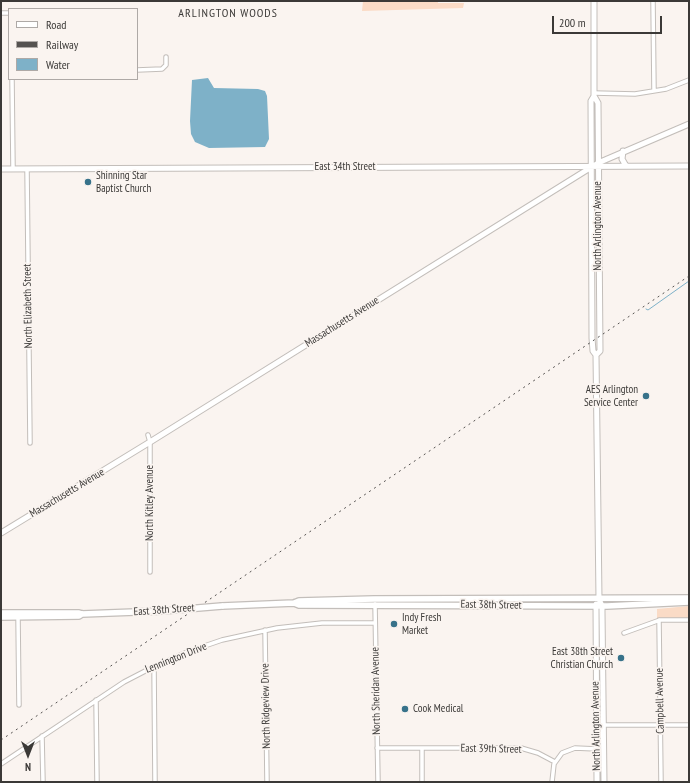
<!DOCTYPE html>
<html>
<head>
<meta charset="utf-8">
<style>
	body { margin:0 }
	#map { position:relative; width:690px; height:783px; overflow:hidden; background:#faf4f0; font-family:"PT Sans Narrow",sans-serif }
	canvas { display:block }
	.frame { position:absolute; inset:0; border:2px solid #3b3937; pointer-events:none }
	.legend { position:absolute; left:8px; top:8px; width:130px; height:72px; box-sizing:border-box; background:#faf4f0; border:1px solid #aea9a6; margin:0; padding:5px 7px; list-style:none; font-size:12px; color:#3b3937 }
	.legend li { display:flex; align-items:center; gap:8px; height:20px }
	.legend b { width:20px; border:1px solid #aea9a6 }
	.north { position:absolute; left:8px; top:735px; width:40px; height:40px; -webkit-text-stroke:3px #faf4f0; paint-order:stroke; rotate:180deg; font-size:11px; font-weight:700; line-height:16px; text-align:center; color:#3b3937 }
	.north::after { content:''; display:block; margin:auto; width:14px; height:18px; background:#3b3937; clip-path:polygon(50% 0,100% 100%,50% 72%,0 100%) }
	.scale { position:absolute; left:552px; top:16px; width:110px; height:18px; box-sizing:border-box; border:2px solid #3b3937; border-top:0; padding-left:5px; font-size:12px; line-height:14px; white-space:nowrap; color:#3b3937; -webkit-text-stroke:3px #faf4f0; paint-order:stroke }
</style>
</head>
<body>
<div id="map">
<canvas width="690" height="783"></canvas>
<div class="frame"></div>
<ul class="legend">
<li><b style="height:5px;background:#fff"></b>Road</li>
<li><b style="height:5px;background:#555250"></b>Railway</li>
<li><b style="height:11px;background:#7eb1c8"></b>Water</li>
</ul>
<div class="north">N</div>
<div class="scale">200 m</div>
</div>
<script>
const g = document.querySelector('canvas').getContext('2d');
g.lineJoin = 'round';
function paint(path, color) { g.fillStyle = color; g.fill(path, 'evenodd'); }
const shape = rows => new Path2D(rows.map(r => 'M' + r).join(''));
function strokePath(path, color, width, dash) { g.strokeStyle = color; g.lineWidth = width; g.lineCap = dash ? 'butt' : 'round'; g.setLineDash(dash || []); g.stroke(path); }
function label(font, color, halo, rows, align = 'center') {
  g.font = font + ' "PT Sans Narrow",sans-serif'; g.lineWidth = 3.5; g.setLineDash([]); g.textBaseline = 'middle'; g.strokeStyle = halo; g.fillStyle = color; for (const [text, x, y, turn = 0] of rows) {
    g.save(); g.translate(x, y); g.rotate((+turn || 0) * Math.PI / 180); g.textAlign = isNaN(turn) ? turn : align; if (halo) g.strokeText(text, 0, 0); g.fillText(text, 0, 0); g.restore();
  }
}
const green = shape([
	[363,1,438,1,438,3,464,3,463,8,362,11],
	[689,606,689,618,657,618,657,609]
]);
const water = shape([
	[208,78,214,88,258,89,265,91,267,96,269,139,265,147,209,148,195,142,191,134,190,121,192,80]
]);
const stream = shape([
	[646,309,648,310,689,281]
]);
const minor = shape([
	[653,1,654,91],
	[1,13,9,13],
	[137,70,162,69,166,65,166,57],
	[12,79,13,168],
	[594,93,635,94,666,89,689,80],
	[27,169,30,443],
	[148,435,150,442,150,572],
	[375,604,378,782],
	[18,617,19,705],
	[659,620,661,782],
	[265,630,267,782],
	[624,633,660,620,689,620],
	[154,666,155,782],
	[96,700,97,782],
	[603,725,689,725],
	[42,736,43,782],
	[377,748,521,748,538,753,555,762],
	[422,748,422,782],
	[1,764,124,682,151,668,187,652,222,640,277,628,322,623,375,623],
	[552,782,554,764,562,753,575,748,597,749]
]);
const secondary = shape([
	[594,1,594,96,598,103,600,351,596,355],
	[594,96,591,101,592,338,593,351,596,355,599,599,602,606,602,612,604,782],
	[623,151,622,159,626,166],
	[1,169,689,166],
	[1,533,150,442,598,163,689,124],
	[596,604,597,782]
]);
const primary = shape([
	[294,603,299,605,607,606,689,602],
	[222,606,294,603,299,601,374,599,689,598],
	[1,613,79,613,82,614,162,611],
	[1,617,79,616,82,614]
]);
const rail = shape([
	[1,740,689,276]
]);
const primaryBridge = shape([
	[162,611,222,606]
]);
const markers = [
	[88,182,4,"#37728a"],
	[646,396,4,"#37728a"],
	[394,624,4,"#37728a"],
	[621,658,4,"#37728a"],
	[405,709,4,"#37728a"]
];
const streetNames = [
	["East 34th Street",345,167],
	["North Arlington Avenue",598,226,-90],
	["North Elizabeth Street",28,306,-91],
	["Massachusetts Avenue",342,322,-32],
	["Massachusetts Avenue",67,493,-31],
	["North Kitley Avenue",150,503,-90],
	["East 38th Street",491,605,1],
	["East 38th Street",164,610,-4],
	["Lennington Drive",176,658,-22],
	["North Sheridan Avenue",376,691,-91],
	["Campbell Avenue",660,701,-91],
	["North Ridgeview Drive",266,706,-91],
	["North Arlington Avenue",596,726,-91],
	["East 39th Street",491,749,1]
];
const poiNames = [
	["Shinning Star",96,176],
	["Baptist Church",96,189],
	["AES Arlington",638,390,"right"],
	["Service Center",638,403,"right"],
	["Indy Fresh",402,618],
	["Market",402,631],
	["East 38th Street",613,652,"right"],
	["Christian Church",613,665,"right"],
	["Cook Medical",413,709]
];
const neighbourhoodNames = [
	["ARLINGTON WOODS",228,14]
];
paint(green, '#fadbc6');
paint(water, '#7eb1c8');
strokePath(stream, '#7eb1c8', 1);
strokePath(minor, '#c3beba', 5.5);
strokePath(secondary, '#c3beba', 7);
strokePath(primary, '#c3beba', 8);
strokePath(minor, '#fff', 3.5);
strokePath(secondary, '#fff', 5);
strokePath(primary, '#fff', 5.5);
strokePath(rail, '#555250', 1, [2, 4]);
strokePath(primaryBridge, '#c3beba', 8, []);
strokePath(primaryBridge, '#fff', 5.5);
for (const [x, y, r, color] of markers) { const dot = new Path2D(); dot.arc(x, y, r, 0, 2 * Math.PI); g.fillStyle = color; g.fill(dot); strokePath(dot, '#faf4f0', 1.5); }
label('11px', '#3b3937', '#faf4f0', streetNames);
label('11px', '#3b3937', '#faf4f0', poiNames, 'left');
g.letterSpacing = '1px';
label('12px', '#3b3937', '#faf4f0', neighbourhoodNames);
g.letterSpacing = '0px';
</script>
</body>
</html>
